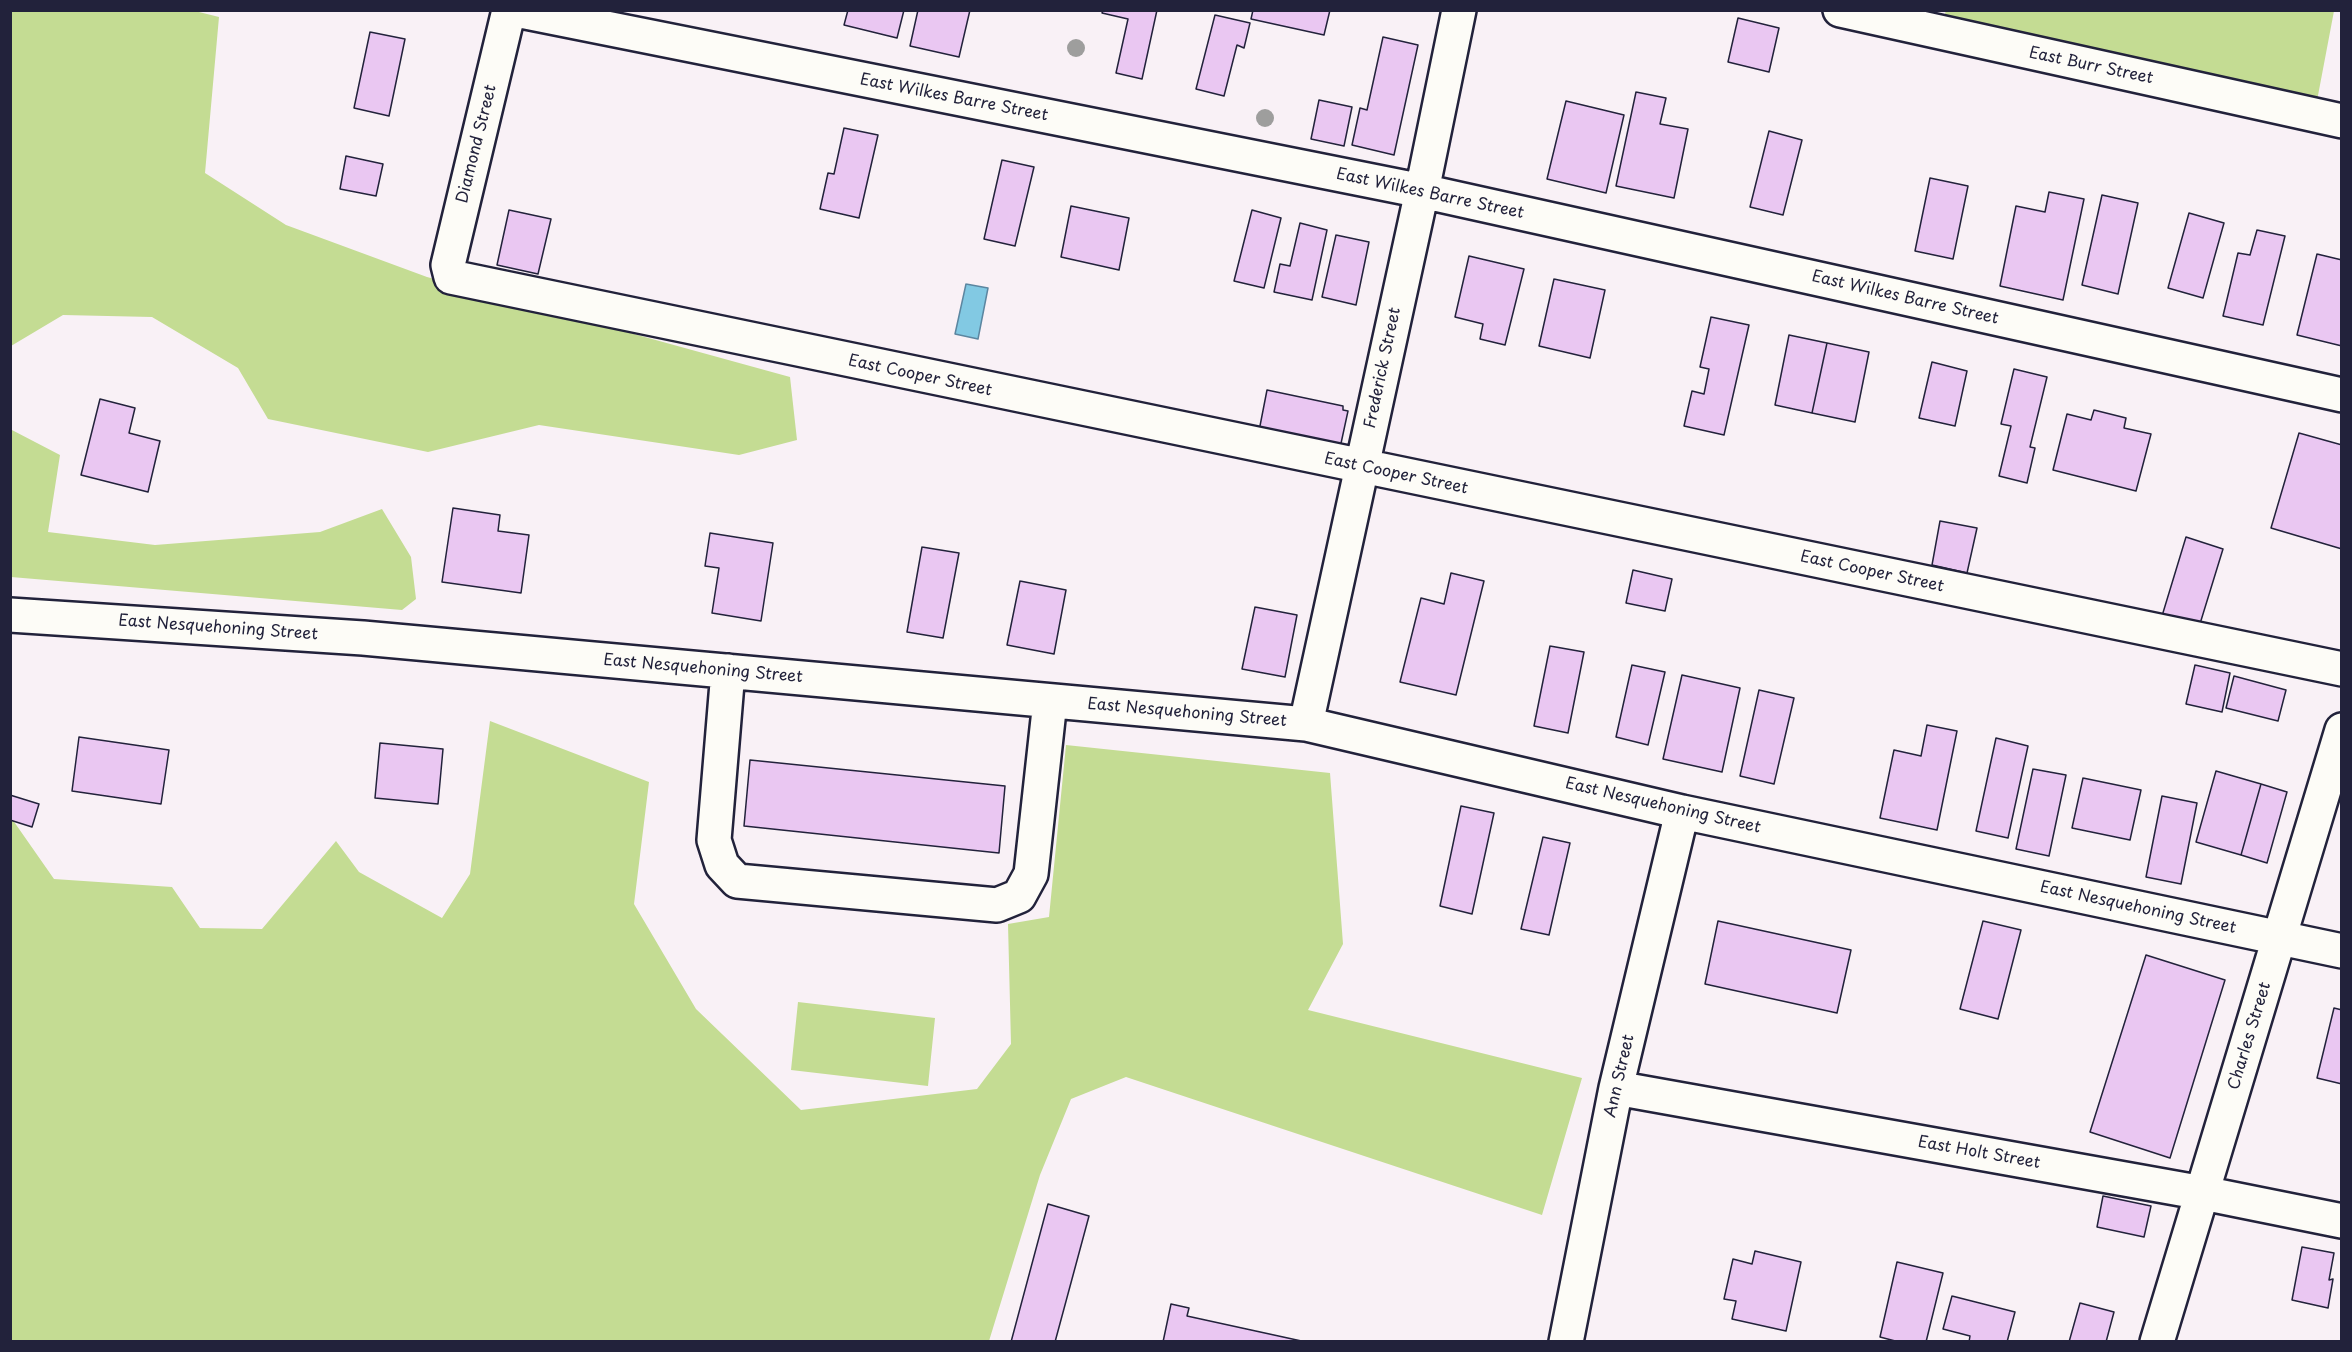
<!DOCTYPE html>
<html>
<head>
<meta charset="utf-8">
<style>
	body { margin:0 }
	#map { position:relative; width:2352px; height:1352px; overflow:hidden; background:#f9f1f6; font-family:"Playpen Sans",sans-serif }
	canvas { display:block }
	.frame { position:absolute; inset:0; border:12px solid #22223b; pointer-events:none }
</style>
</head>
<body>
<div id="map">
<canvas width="2352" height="1352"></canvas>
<div class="frame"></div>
</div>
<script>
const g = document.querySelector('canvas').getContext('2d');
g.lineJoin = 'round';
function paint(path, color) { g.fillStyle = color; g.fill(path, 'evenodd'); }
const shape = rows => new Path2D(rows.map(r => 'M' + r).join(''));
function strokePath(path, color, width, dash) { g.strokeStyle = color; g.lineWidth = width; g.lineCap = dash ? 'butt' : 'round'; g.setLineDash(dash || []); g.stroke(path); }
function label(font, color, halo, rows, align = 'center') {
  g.font = font + ' "Playpen Sans",sans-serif'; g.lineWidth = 5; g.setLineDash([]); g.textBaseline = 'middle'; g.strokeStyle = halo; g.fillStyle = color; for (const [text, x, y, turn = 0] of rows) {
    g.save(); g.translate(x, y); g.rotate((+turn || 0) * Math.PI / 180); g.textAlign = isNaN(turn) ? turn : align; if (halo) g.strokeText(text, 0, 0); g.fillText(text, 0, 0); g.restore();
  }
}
const green = shape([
	[1946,10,2334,11,2316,106,1943,22],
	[11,11,195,11,219,17,205,173,286,225,427,277,790,377,797,440,739,455,539,425,428,452,268,419,238,368,152,317,63,315,11,346],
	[10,429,60,455,48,532,155,545,320,532,382,509,411,557,416,599,402,610,11,577],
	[490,721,649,782,634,904,696,1009,801,1110,977,1089,1011,1044,1008,924,1049,917,1066,745,1330,773,1343,944,1308,1010,1582,1078,1542,1215,1126,1077,1071,1099,1040,1175,989,1341,11,1341,10,816,54,879,172,887,200,928,262,929,336,841,359,872,442,918,470,874],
	[798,1002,935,1018,928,1086,791,1070]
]);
const water = shape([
	[966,284,988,288,978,339,955,334,966,284]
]);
const building = shape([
	[848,10,904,10,897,38,844,25,848,10],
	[918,10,970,10,959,57,910,46,918,10],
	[1103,10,1157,10,1142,79,1116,73,1128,19,1102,13,1103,10],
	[1253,10,1330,10,1324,35,1251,19,1253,10],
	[1215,15,1250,23,1244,48,1237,45,1224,96,1196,89,1215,15],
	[1738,18,1779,28,1769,72,1728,62,1738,18],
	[370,32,405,39,389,116,354,108,370,32],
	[1383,37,1418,45,1394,155,1352,145,1360,108,1367,110,1383,37],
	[1636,92,1666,98,1660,124,1688,129,1674,198,1616,186,1636,92],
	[1319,100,1352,107,1344,146,1311,139,1319,100],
	[1566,101,1624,115,1606,193,1547,179,1566,101],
	[844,128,878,135,859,218,820,209,828,173,834,174,844,128],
	[1769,131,1802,140,1783,215,1750,207,1769,131],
	[346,156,383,164,376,196,340,189,346,156],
	[1002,160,1034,167,1015,246,984,239,1002,160],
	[1930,178,1968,186,1953,259,1915,251,1930,178],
	[2049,192,2084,199,2063,300,2000,286,2016,206,2045,212,2049,192],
	[2102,195,2138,203,2118,294,2082,285,2102,195],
	[1071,206,1129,218,1119,270,1061,257,1071,206],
	[509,210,551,219,538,274,497,265,509,210],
	[1252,210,1281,218,1264,288,1234,281,1252,210],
	[2189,213,2224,223,2203,298,2168,288,2189,213],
	[1300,223,1327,230,1312,300,1274,292,1280,264,1290,266,1300,223],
	[2257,230,2285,236,2263,325,2223,316,2238,253,2250,255,2257,230],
	[1336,235,1369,242,1356,305,1322,297,1336,235],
	[2317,254,2342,260,2342,346,2297,335,2317,254],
	[1469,256,1524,269,1505,345,1480,339,1483,324,1455,317,1469,256],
	[1554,279,1605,290,1590,358,1539,346,1554,279],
	[1711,317,1749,325,1724,435,1684,426,1692,391,1704,394,1709,369,1700,367,1711,317],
	[1789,335,1827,343,1812,413,1775,405,1789,335],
	[1827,343,1869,352,1855,422,1812,413,1827,343],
	[1932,362,1967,371,1955,426,1919,418,1932,362],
	[2014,369,2047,377,2030,447,2035,448,2027,483,1999,476,2011,426,2001,424,2014,369],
	[1267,390,1343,406,1343,410,1348,411,1340,448,1259,431,1267,390],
	[100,399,135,408,129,433,160,441,148,492,81,475,100,399],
	[2094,410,2126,418,2124,428,2151,434,2136,491,2053,470,2067,414,2091,420,2094,410],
	[2299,433,2342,445,2342,549,2271,528,2299,433],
	[453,508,500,515,498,531,529,535,521,593,442,582,453,508],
	[1940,521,1977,528,1967,573,1932,565,1940,521],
	[710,533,773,543,761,621,712,613,719,568,705,566,710,533],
	[2186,537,2223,549,2199,627,2162,616,2186,537],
	[922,547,959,553,943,638,907,632,922,547],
	[1633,570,1672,579,1665,611,1626,603,1633,570],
	[1451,573,1484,581,1456,695,1400,682,1421,598,1444,604,1451,573],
	[1020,581,1066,590,1054,654,1007,645,1020,581],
	[1255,607,1297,615,1285,677,1242,669,1255,607],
	[1550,646,1584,652,1568,733,1534,726,1550,646],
	[1632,665,1665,672,1648,745,1616,737,1632,665],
	[2195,665,2230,673,2222,712,2186,704,2195,665],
	[1682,675,1740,688,1722,772,1663,759,1682,675],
	[2234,676,2286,690,2278,721,2226,708,2234,676],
	[1759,690,1794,698,1774,784,1740,776,1759,690],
	[1927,725,1957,731,1937,830,1880,818,1894,750,1921,756,1927,725],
	[79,737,169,750,161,804,72,791,79,737],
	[1996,738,2028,746,2008,838,1976,831,1996,738],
	[380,743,443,749,438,804,375,798,380,743],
	[750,760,1005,786,999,853,744,826,750,760],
	[2033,769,2066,775,2049,856,2016,849,2033,769],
	[2216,771,2261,784,2241,855,2196,842,2216,771],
	[2083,778,2141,790,2130,840,2072,828,2083,778],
	[2261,784,2287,792,2267,863,2241,855,2261,784],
	[10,795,39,804,32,827,10,820,10,795],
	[2162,796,2197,803,2181,884,2146,877,2162,796],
	[1461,806,1494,813,1472,914,1440,906,1461,806],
	[1543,837,1570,843,1549,935,1521,929,1543,837],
	[1718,921,1851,950,1837,1013,1705,984,1718,921],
	[1983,921,2021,930,1998,1019,1960,1009,1983,921],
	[2146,955,2225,980,2170,1158,2090,1132,2146,955],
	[2334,1008,2342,1010,2342,1084,2317,1078,2334,1008],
	[2103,1196,2151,1206,2144,1237,2097,1227,2103,1196],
	[1048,1204,1089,1216,1055,1342,1011,1342,1048,1204],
	[2302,1247,2334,1253,2329,1280,2333,1279,2328,1308,2292,1300,2302,1247],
	[1755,1251,1801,1262,1786,1331,1732,1319,1736,1301,1724,1299,1733,1259,1752,1264,1755,1251],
	[1897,1262,1943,1273,1926,1342,1899,1342,1880,1337,1897,1262],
	[1952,1296,2015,1312,2007,1342,1969,1342,1970,1336,1943,1329,1952,1296],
	[2080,1303,2114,1312,2106,1342,2069,1342,2080,1303],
	[1171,1304,1189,1308,1187,1316,1306,1342,1163,1342,1171,1304]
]);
const minor = shape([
	[509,10,448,265,451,277,2342,669],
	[516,10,1422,191,2342,395],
	[1840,10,2342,121],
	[10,615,363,638,1306,724,1682,812,2342,951],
	[728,671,714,840,722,865,737,881,997,905,1019,896,1031,874,1050,701],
	[1306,724,1422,191,1459,10],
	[1616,1088,2203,1193,2342,1221],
	[1566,1342,1616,1088,1682,812],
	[2157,1342,2342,730]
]);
const trees = [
	[1076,48],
	[1265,118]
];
const streetNames = [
	["East Burr Street",2091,66,12],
	["East Wilkes Barre Street",954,98,11],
	["Diamond Street",477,144,-76],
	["East Wilkes Barre Street",1430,194,12],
	["East Wilkes Barre Street",1905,298,13],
	["Frederick Street",1383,368,-78],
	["East Cooper Street",920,376,12],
	["East Cooper Street",1396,474,12],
	["East Cooper Street",1872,572,12],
	["East Nesquehoning Street",218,628,4],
	["East Nesquehoning Street",703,669,5],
	["East Nesquehoning Street",1187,713,5],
	["East Nesquehoning Street",1663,806,13],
	["East Nesquehoning Street",2138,908,12],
	["Charles Street",2250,1036,-73],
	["Ann Street",1620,1076,-77],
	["East Holt Street",1979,1153,10]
];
paint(green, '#c4dc93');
paint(water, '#82c9e3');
strokePath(water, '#5c86a0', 1.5);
paint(building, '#eac7f2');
strokePath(building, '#22223b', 1.5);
strokePath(minor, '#22223b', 38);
strokePath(minor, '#fdfcf7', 33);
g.fillStyle = '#9e9e9d';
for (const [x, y] of trees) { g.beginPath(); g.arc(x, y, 9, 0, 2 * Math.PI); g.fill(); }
label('16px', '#22223b', '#fdfcf7', streetNames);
</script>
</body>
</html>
